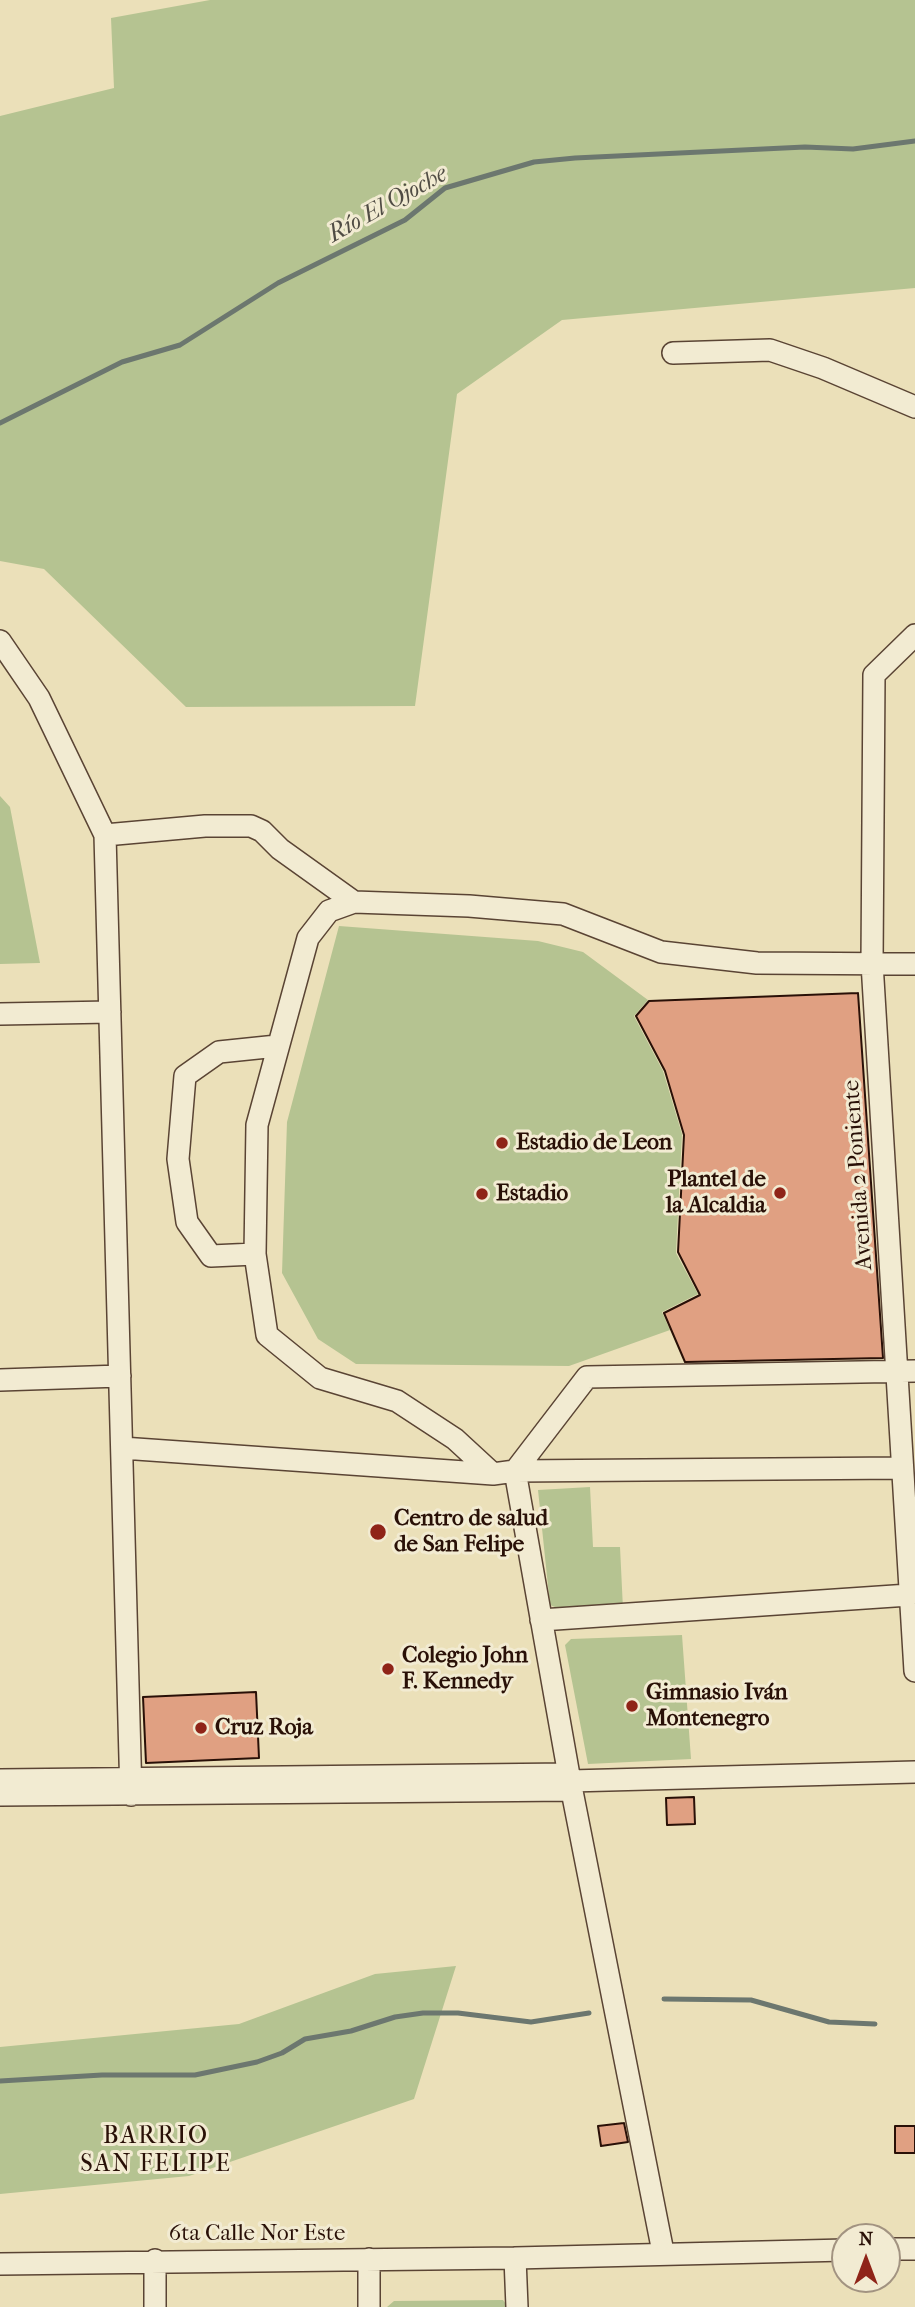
<!DOCTYPE html>
<html>
<head>
<meta charset="utf-8">
<style>
	body { margin:0 }
	#map { position:relative; width:915px; height:2307px; overflow:hidden; background:#ebe0b9; font-family:"IM FELL French Canon",serif }
	canvas { display:block }
	.north { position:absolute; left:831px; top:2223px; width:70px; height:70px; box-sizing:border-box; background:#f2ebd2; border:2px solid #a29381; border-radius:50%; rotate:0deg; font-size:19px; font-weight:700; line-height:28px; text-align:center; color:#291007 }
	.north::after { content:''; display:block; margin:auto; width:24px; height:32px; background:#8f2418; clip-path:polygon(50% 0,100% 100%,50% 72%,0 100%) }
</style>
</head>
<body>
<div id="map">
<canvas width="915" height="2307"></canvas>
<div class="north">N</div>
</div>
<script>
const g = document.querySelector('canvas').getContext('2d');
g.lineJoin = 'round';
function paint(path, color) { g.fillStyle = color; g.fill(path, 'evenodd'); }
const toPath = rows => new Path2D(rows.map(r => 'M' + r).join(''));
function strokePath(path, color, width, dash) { g.strokeStyle = color; g.lineWidth = width; g.lineCap = dash ? 'butt' : 'round'; g.setLineDash(dash || []); g.stroke(path); }
function label(font, color, halo, rows, align = 'center') {
  g.font = font + ' "IM FELL French Canon",serif'; g.lineWidth = 6; g.setLineDash([]); g.textBaseline = 'middle'; g.strokeStyle = halo; g.fillStyle = color; for (const [text, x, y, turn = 0] of rows) {
    g.save(); g.translate(x, y); g.rotate((+turn || 0) * Math.PI / 180); g.textAlign = isNaN(turn) ? turn : align; if (halo) g.strokeText(text, 0, 0); g.fillText(text, 0, 0); g.restore();
  }
}
const green = toPath([
	[210,0,915,0,915,288,562,320,457,394,415,706,186,707,44,569,0,561,0,116,114,88,111,18],
	[0,796,10,807,40,963,0,964],
	[339,926,538,941,583,952,648,1000,634,1016,663,1071,682,1134,676,1253,698,1294,662,1312,670,1330,569,1366,356,1364,318,1339,282,1273,287,1122],
	[590,1487,593,1547,620,1547,623,1609,570,1613,550,1605,538,1490],
	[682,1635,691,1759,588,1764,565,1645,571,1639],
	[456,1966,414,2099,189,2176,0,2194,0,2047,239,2024,375,1974],
	[503,2300,508,2307,387,2307,394,2301]
]);
const stream = toPath([
	[0,423,122,362,180,345,278,283,405,220,445,188,534,162,575,158,805,147,853,149,915,141],
	[664,1999,751,2000,829,2022,875,2024],
	[0,2081,102,2075,195,2075,257,2062,282,2053,305,2039,351,2031,395,2017,423,2013,458,2013,531,2022,589,2013]
]);
const building = toPath([
	[858,993,883,1358,685,1362,664,1313,700,1295,678,1252,684,1135,665,1071,636,1016,649,1001,858,993],
	[256,1692,259,1758,146,1763,143,1697,256,1692],
	[694,1797,695,1824,667,1825,666,1798,694,1797],
	[624,2123,628,2142,601,2146,598,2126,624,2123],
	[895,2126,915,2126,915,2153,895,2153,895,2126]
]);
const minor = toPath([
	[673,353,770,350,823,368,915,407],
	[915,635,874,675,872,963,915,1671],
	[0,641,39,698,105,835,131,1795],
	[105,835,205,826,251,826,262,831,280,849,354,902],
	[0,1014,110,1012],
	[255,1254,211,1256,187,1222,178,1159,185,1076,219,1052,277,1046],
	[0,1380,120,1376],
	[122,1448,493,1474,515,1471,902,1468],
	[493,1474,455,1439,397,1401,320,1378,267,1335,255,1254,257,1125,308,938,329,911,354,902,469,906,563,914,661,952,757,963,915,964],
	[541,1620,909,1595],
	[0,1780,569,1774],
	[570,1781,915,1772],
	[0,1795,572,1790],
	[887,2249,915,2249],
	[663,2252,570,1781,515,1471,587,1377,915,1371],
	[515,2258,517,2307],
	[155,2260,155,2307],
	[0,2264,515,2258,845,2250],
	[369,2307,369,2259]
]);
const markers = [
	[502,1143,7,"#8f2418"],
	[780,1193,7,"#8f2418"],
	[482,1194,7,"#8f2418"],
	[378,1532,9,"#8f2418"],
	[388,1669,7,"#8f2418"],
	[632,1706,7,"#8f2418"],
	[201,1728,7,"#8f2418"]
];
const poiNames = [
	["Estadio de Leon",516,1143],
	["Plantel de",766,1180,"right"],
	["la Alcaldia",766,1206,"right"],
	["Estadio",496,1194],
	["Centro de salud",394,1519],
	["de San Felipe",394,1545],
	["Colegio John",402,1656],
	["F. Kennedy",402,1682],
	["Gimnasio Iván",646,1693],
	["Montenegro",646,1719],
	["Cruz Roja",215,1728]
];
const streetNames = [
	["Avenida 2 Poniente",859,1175,-94],
	["6ta Calle Nor Este",257,2234]
];
const waterNames = [
	["Río El Ojoche",388,205,-29]
];
const neighbourhoodNames = [
	["BARRIO",156,2137],
	["SAN FELIPE",156,2165]
];
paint(green, '#b5c391');
strokePath(stream, '#6c776f', 5);
paint(building, '#e0a082');
strokePath(building, '#291007', 2);
strokePath(minor, '#5a4434', 24);
strokePath(minor, '#f2ebd2', 21);
for (const [x, y, r, color] of markers) { const dot = new Path2D(); dot.arc(x, y, r, 0, 2 * Math.PI); g.fillStyle = color; g.fill(dot); strokePath(dot, '#f2ebd2', 2.5); }
label('bold 23px', '#291007', '#f2ebd2', poiNames, 'left');
label('23px', '#291007', '#f2ebd2', streetNames);
label('italic 24px', '#504c44', '#f2ebd2', waterNames);
g.letterSpacing = '2px';
label('24px', '#291007', '#f2ebd2', neighbourhoodNames);
g.letterSpacing = '0px';
</script>
</body>
</html>
